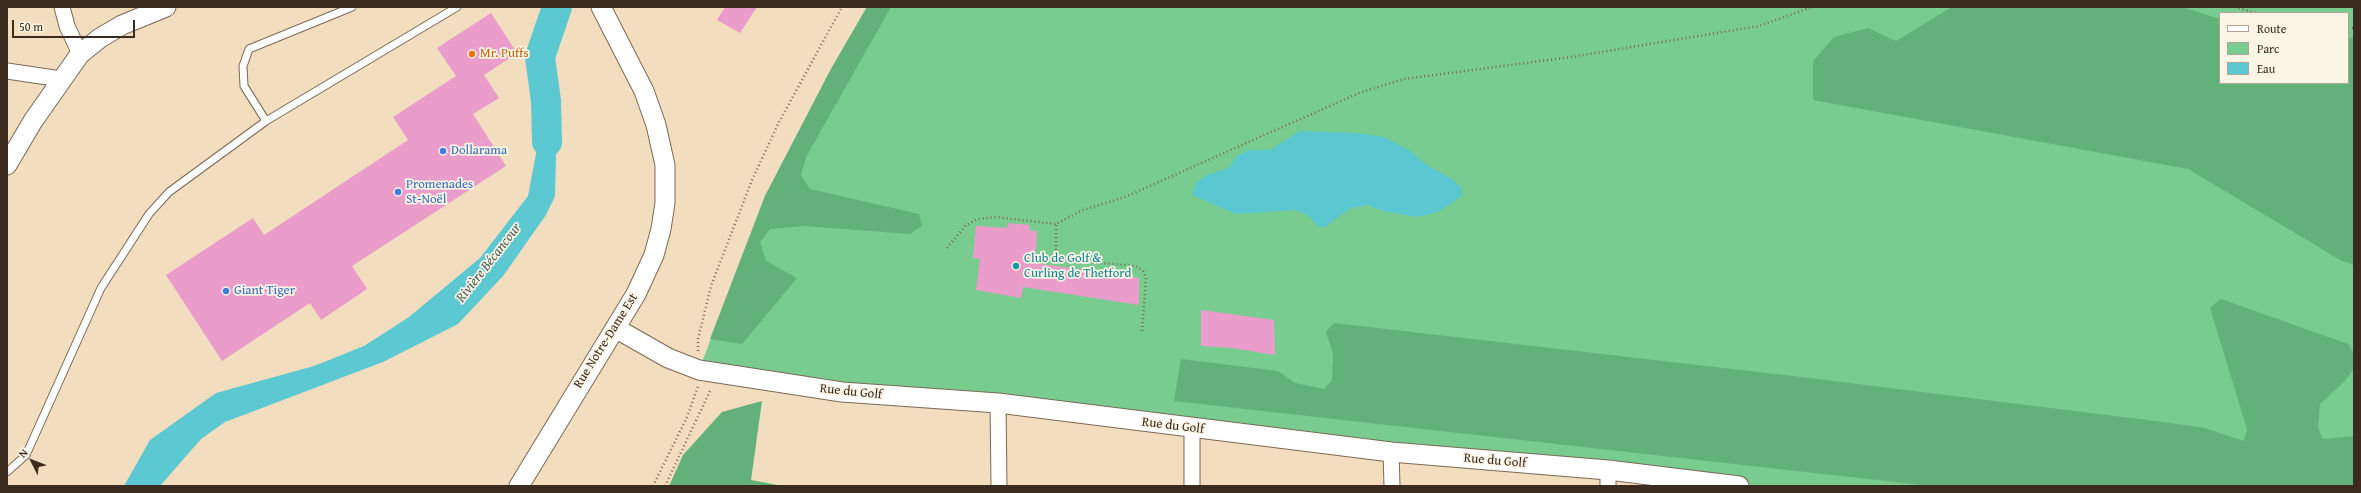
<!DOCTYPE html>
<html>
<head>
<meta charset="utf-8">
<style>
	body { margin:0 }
	#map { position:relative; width:2361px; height:493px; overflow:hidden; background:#f2ddbe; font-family:"Gentium Book Plus",serif }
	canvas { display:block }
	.frame { position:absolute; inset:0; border:8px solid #3b2a1e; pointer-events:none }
	.legend { position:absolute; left:2219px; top:12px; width:130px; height:72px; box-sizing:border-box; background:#fcf5e5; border:1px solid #afa495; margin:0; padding:5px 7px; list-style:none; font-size:12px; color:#3b2a1e }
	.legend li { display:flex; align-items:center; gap:8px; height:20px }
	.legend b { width:20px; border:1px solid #afa495 }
	.north { position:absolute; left:12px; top:441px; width:40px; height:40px; -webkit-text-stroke:3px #fcf5e5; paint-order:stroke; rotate:312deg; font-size:11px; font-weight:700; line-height:16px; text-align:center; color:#3b2a1e }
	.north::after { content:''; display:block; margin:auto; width:14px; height:18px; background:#3b2a1e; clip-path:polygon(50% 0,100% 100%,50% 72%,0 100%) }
	.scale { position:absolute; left:12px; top:20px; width:123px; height:18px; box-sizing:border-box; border:2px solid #3b2a1e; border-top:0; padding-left:5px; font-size:12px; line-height:14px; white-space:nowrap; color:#3b2a1e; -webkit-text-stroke:3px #fcf5e5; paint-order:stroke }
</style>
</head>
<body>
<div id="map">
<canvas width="2361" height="493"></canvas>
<div class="frame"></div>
<ul class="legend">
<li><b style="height:5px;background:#fff"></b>Route</li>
<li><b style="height:11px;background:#78cc90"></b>Parc</li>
<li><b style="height:11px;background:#5cc9d2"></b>Eau</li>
</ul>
<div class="north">N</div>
<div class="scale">50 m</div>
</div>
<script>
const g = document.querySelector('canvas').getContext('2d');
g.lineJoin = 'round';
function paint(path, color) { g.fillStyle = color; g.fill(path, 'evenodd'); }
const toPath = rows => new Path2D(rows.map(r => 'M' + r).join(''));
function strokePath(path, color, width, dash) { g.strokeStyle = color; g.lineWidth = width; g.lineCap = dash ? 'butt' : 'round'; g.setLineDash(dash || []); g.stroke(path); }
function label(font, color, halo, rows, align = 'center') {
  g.font = font + ' "Gentium Book Plus",serif'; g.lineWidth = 3.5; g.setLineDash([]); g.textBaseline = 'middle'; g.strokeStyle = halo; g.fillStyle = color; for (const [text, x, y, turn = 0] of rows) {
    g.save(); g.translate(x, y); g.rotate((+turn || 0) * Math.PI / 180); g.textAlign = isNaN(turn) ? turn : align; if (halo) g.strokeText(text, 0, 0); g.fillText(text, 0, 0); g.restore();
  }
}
const green = toPath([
	[867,7,2354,7,2354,486,1739,486,699,370,765,196,831,69],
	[2220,13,2348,13,2348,83,2220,83]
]);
const forest = toPath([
	[867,7,891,7,806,157,801,175,810,189,919,214,922,226,910,234,804,226,770,229,760,242,766,261,797,278,742,344,710,339,765,196,831,69],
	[1952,7,2182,7,2220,19,2220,83,2348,83,2348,38,2354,37,2354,265,2342,261,2188,169,1813,100,1813,61,1834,37,1868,28,1896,41],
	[2221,299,2348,344,2354,354,2354,368,2345,381,2320,404,2318,428,2323,439,2354,436,2354,486,1930,486,1174,401,1181,359,1278,371,1295,383,1324,389,1332,380,1333,353,1326,332,1334,323,1801,377,2163,422,2205,428,2244,441,2247,429,2210,308],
	[762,401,751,480,783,486,669,486,683,455,722,412]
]);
const water = toPath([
	[546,101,556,155,555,196,546,215,503,276,458,324,383,362,225,422,201,439,160,486,124,486,150,440,216,393,314,366,364,346,409,317,480,258,528,196],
	[1300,131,1357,133,1384,137,1409,150,1427,165,1452,179,1461,187,1462,196,1438,212,1417,217,1382,211,1368,205,1351,208,1325,227,1318,227,1309,216,1296,210,1236,214,1192,195,1196,183,1207,175,1229,168,1236,157,1249,150,1270,150]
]);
const river = toPath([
	[547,142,546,101,540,57,557,7]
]);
const building = toPath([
	[725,7,757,7,740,33,717,20],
	[491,13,517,53,484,75,499,98,473,114,506,166,352,266,367,289,321,320,310,303,222,361,166,275,253,218,264,235,408,140,393,117,456,76,437,48],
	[1008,223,1030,225,1030,231,1037,231,1035,263,1139,278,1139,305,1023,287,1021,298,976,290,980,259,973,258,976,226,1007,228],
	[1201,310,1274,320,1275,355,1232,348,1201,346]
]);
const path = toPath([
	[2235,7,2256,13],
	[2348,28,2354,28],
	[947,248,966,225,978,219,996,217,1056,224],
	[1142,331,1146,278,1143,271,1136,266,1062,260,1056,254,1056,224,1083,210,1125,197,1359,93,1404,79,1571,57,1759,26,1812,7],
	[698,351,698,339,711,286,752,180,779,122,842,7],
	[653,486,688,415,698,386],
	[665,486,711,389]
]);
const service = toPath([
	[266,121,244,86,243,66,249,49,352,7],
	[7,472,26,455,101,288,149,214,169,192,266,121,457,7]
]);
const minor = toPath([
	[62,7,67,26,80,54],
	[7,71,61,79],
	[998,403,999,486],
	[1391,452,1392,486],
	[1192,486,1192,429],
	[1608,486,1608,470]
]);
const tertiary = toPath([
	[7,165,33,121,80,54,100,38,122,25,166,7],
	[617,329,668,358,699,370,842,392,998,403,1391,452,1608,470,1739,486],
	[519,486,636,294,654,255,661,229,665,203,665,165,656,125,644,91,601,7]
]);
const markers = [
	[472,54,4,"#e8710a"],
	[443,151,4,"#3f7fe0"],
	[398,192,4,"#3f7fe0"],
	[1016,266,4,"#0f9aa8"],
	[226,291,4,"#3f7fe0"]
];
const foodNames = [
	["Mr. Puffs",480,54]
];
const shopNames = [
	["Dollarama",451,151],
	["Promenades",406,185],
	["St-Noël",406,200],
	["Giant Tiger",234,291]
];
const cultureNames = [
	["Club de Golf &",1024,259],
	["Curling de Thetford",1024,274]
];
const streetNames = [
	["Rue Notre-Dame Est",606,341,-58],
	["Rue du Golf",851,392,6],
	["Rue du Golf",1173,426,7],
	["Rue du Golf",1495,461,5]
];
const waterNames = [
	["Rivière Bécancour",489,263,-52]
];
paint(green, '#78cc90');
paint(forest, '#62b07a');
paint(water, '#5cc9d2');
strokePath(river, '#5cc9d2', 30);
paint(building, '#ea9ccb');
strokePath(service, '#7b6956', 9);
strokePath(minor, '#7b6956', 17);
strokePath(tertiary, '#7b6956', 21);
strokePath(path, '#7b6956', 2.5, [1, 3]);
strokePath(service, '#fff', 7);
strokePath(minor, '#fff', 15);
strokePath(tertiary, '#fff', 19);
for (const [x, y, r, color] of markers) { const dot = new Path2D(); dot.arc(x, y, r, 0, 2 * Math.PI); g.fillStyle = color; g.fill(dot); strokePath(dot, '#fcf5e5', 1.5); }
label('13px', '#c56008', '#fcf5e5', foodNames, 'left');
label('13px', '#366cbe', '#fcf5e5', shopNames, 'left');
label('13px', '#0d838f', '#fcf5e5', cultureNames, 'left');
label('13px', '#3b2a1e', '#fcf5e5', streetNames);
label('italic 14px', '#455a54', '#fcf5e5', waterNames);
</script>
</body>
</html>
